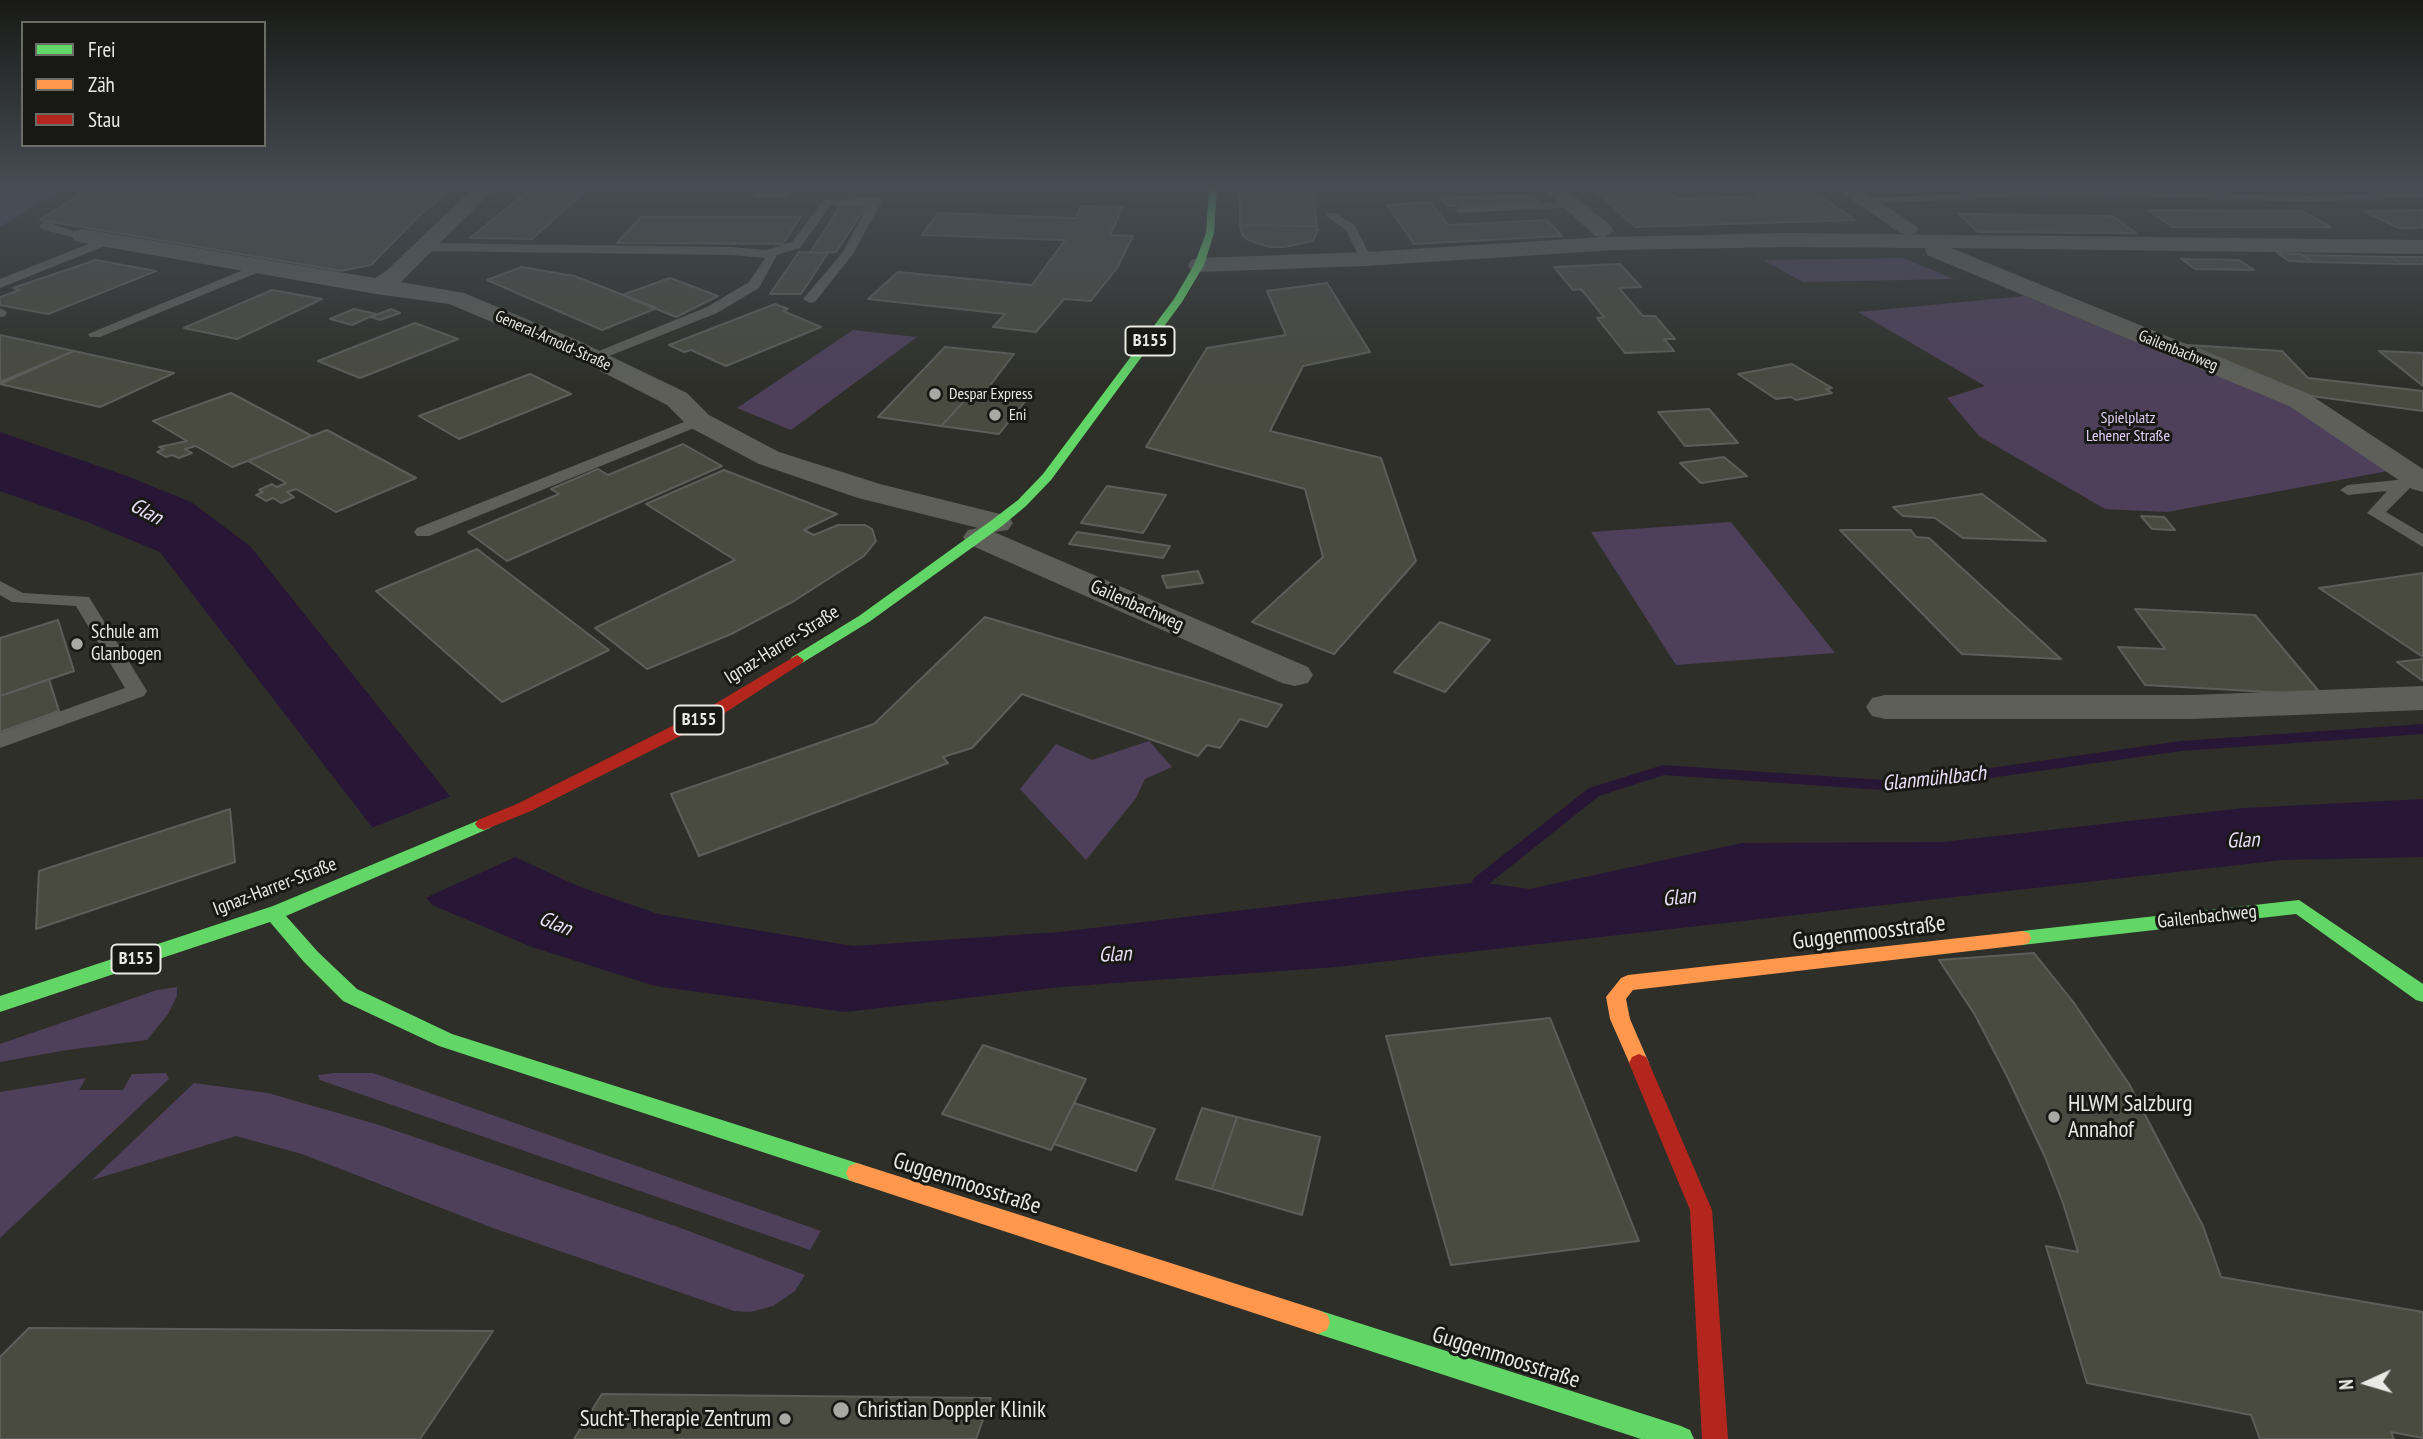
<!DOCTYPE html>
<html>
<head>
<meta charset="utf-8">
<style>
	body { margin:0 }
	#map { position:relative; width:2423px; height:1439px; overflow:hidden; background:#2e2f29; font-family:"PT Sans Narrow",sans-serif }
	canvas { display:block }
	.legend { position:absolute; left:21px; top:21px; width:245px; height:126px; box-sizing:border-box; background:#181814; border:2px solid #6c6c67; margin:0; padding:9px 12px; list-style:none; font-size:21px; color:#e9eae4 }
	.legend li { display:flex; align-items:center; gap:14px; height:35px }
	.legend b { width:35px; border:2px solid #6c6c67 }
	.north { position:absolute; left:2332px; top:1348px; width:70px; height:70px; -webkit-text-stroke:5px #181814; paint-order:stroke; rotate:266deg; font-size:19px; font-weight:700; line-height:28px; text-align:center; color:#e9eae4 }
	.north::after { content:''; display:block; margin:auto; width:24px; height:32px; background:#e9eae4; clip-path:polygon(50% 0,100% 100%,50% 72%,0 100%) }
</style>
</head>
<body>
<div id="map">
<canvas width="2423" height="1439"></canvas>
<ul class="legend">
<li><b style="height:9px;background:#63d668"></b>Frei</li>
<li><b style="height:9px;background:#ff974d"></b>Zäh</li>
<li><b style="height:9px;background:#b3261e"></b>Stau</li>
</ul>
<div class="north">N</div>
</div>
<script>
const g = document.querySelector('canvas').getContext('2d');
g.lineJoin = 'round';
function paint(path, color) { g.fillStyle = color; g.fill(path, 'evenodd'); }
const toPath = rows => new Path2D(rows.map(r => 'M' + r).join(''));
function strokePath(path, color, width, dash) { g.strokeStyle = color; g.lineWidth = width; g.lineCap = dash ? 'butt' : 'round'; g.setLineDash(dash || []); g.stroke(path); }
function label(font, color, halo, rows, align = 'center') {
  g.font = font + ' "PT Sans Narrow",sans-serif'; g.lineWidth = 6; g.setLineDash([]); g.textBaseline = 'middle'; g.strokeStyle = halo; g.fillStyle = color; for (const [text, x, y, turn = 0] of rows) {
    g.save(); g.translate(x, y); g.rotate((+turn || 0) * Math.PI / 180); g.textAlign = isNaN(turn) ? turn : align; if (halo) g.strokeText(text, 0, 0); g.fillText(text, 0, 0); g.restore();
  }
}
const green = toPath([
	[0,187,65,187,0,227],
	[1903,258,1954,279,1803,282,1763,260],
	[2025,296,2286,404,2388,471,2167,512,2105,509,1979,436,1947,398,1985,386,1858,312],
	[853,330,917,337,791,430,737,408],
	[1731,522,1835,653,1676,665,1591,532],
	[1149,741,1172,767,1145,779,1136,798,1086,860,1020,789,1056,744,1092,760],
	[177,987,177,996,168,1014,147,1040,67,1050,0,1062,0,1044,157,990],
	[166,1073,169,1079,0,1238,0,1092,86,1078,79,1090,123,1090,132,1074],
	[335,1073,373,1073,821,1231,810,1250,320,1080,318,1075],
	[194,1083,268,1093,376,1124,678,1227,805,1275,795,1291,773,1306,750,1312,734,1311,493,1228,302,1154,236,1136,92,1180]
]);
const water = toPath([
	[0,432,127,476,191,502,250,546,489,845,578,886,658,914,853,946,1059,932,1479,882,1530,889,1742,843,1943,842,2244,808,2423,799,2423,857,2282,860,1336,967,1061,987,845,1012,655,986,532,947,432,905,160,552,85,521,0,491]
]);
const pier = toPath([
	[454,795,491,842,520,855,423,899,369,829]
]);
const stream = toPath([
	[2423,724,2423,734,2181,751,1898,791,1664,775,1599,796,1490,883,1499,895,1497,899,1491,901,1485,899,1472,882,1474,878,1589,788,1663,765,1898,781,2181,741,2423,724]
]);
const building = toPath([
	[90,187,454,187,421,214,371,265,341,271,40,220,90,187],
	[533,187,590,187,532,239,470,238,533,187],
	[761,187,791,187,785,196,754,196,761,187],
	[1240,187,1313,187,1317,226,1240,225,1240,187],
	[1592,187,1662,187,1676,199,1762,196,1749,187,1807,187,1855,220,1635,227,1592,187],
	[1883,187,1925,187,1932,191,1893,193,1883,187],
	[1532,195,1539,203,1447,206,1441,198,1532,195],
	[1430,202,1448,225,1547,220,1562,236,1414,244,1387,205,1430,202],
	[841,205,867,205,836,252,810,253,841,205],
	[1081,206,1123,207,1110,235,1133,236,1117,268,1091,301,1064,299,1036,332,993,327,1005,314,868,299,898,272,1032,285,1065,240,922,235,938,213,1076,218,1081,206],
	[2148,210,2302,211,2331,227,2172,227,2148,210],
	[2423,210,2423,228,2399,228,2363,211,2423,210],
	[1959,214,2113,216,2136,233,1978,232,1959,214],
	[641,217,801,217,783,244,617,243,641,217],
	[1240,225,1317,226,1318,230,1313,241,1284,247,1269,247,1248,240,1242,235,1240,225],
	[799,252,828,253,801,294,770,294,799,252],
	[2277,253,2301,254,2313,262,2289,261,2277,253],
	[2302,255,2391,257,2402,264,2313,262,2302,255],
	[2391,257,2423,257,2423,264,2402,264,2391,257],
	[2181,259,2239,260,2254,270,2195,269,2181,259],
	[96,260,156,271,48,314,0,305,0,297,20,290,13,288,96,260],
	[1620,264,1641,287,1619,288,1643,316,1655,316,1675,339,1664,339,1674,351,1625,353,1597,318,1604,317,1581,289,1573,290,1554,267,1620,264],
	[522,267,574,276,657,308,602,330,487,280,522,267],
	[670,278,718,296,676,317,622,295,670,278],
	[1327,283,1370,352,1303,366,1270,431,1381,458,1416,561,1334,654,1252,622,1323,557,1305,489,1146,447,1207,348,1286,335,1267,291,1327,283],
	[272,290,322,299,237,339,184,328,272,290],
	[775,304,788,309,783,311,821,327,726,366,691,350,684,352,669,345,775,304],
	[354,309,376,314,352,325,330,319,354,309],
	[391,309,400,313,380,320,371,317,391,309],
	[415,323,458,339,360,378,318,361,415,323],
	[0,335,74,351,0,382,0,335],
	[2188,345,2282,351,2308,378,2423,391,2423,411,2311,396,2188,345],
	[945,347,1014,354,985,392,974,391,941,426,878,417,945,347],
	[74,351,174,373,100,407,0,384,74,351],
	[2379,351,2423,353,2423,386,2379,351],
	[1792,364,1832,388,1826,389,1832,393,1796,400,1791,397,1776,399,1738,374,1792,364],
	[530,374,571,394,459,439,419,416,530,374],
	[974,391,985,392,1027,399,999,434,941,426,974,391],
	[231,393,312,436,232,467,196,446,185,449,192,453,179,458,172,455,166,457,157,452,164,449,159,447,187,441,153,421,231,393],
	[1709,409,1738,443,1685,446,1658,412,1709,409],
	[327,430,416,478,336,512,296,489,287,492,294,497,281,503,273,498,266,501,256,495,263,492,259,490,272,484,277,487,286,483,248,461,327,430],
	[683,444,722,466,507,561,468,532,559,494,551,489,598,469,608,475,683,444],
	[1724,457,1747,476,1701,483,1680,463,1724,457],
	[724,470,837,514,804,530,814,535,838,525,865,525,872,529,876,541,864,556,794,601,731,634,647,669,595,628,735,560,646,504,724,470],
	[1107,486,1166,495,1143,533,1081,523,1107,486],
	[1982,494,2046,541,1963,538,1935,518,1903,516,1893,507,1982,494],
	[2141,516,2164,517,2175,530,2152,529,2141,516],
	[1840,530,1911,530,1916,537,1929,538,2061,659,1962,654,1840,530],
	[1077,532,1170,546,1163,558,1069,544,1077,532],
	[477,549,609,650,502,702,376,591,477,549],
	[1198,571,1203,583,1167,588,1162,576,1198,571],
	[2423,573,2423,657,2319,588,2423,573],
	[2135,609,2255,615,2322,695,2145,685,2118,647,2165,649,2135,609],
	[985,617,1282,705,1267,727,1240,719,1220,748,1207,745,1198,756,1022,694,972,748,943,757,948,763,699,856,671,794,874,724,985,617],
	[58,620,74,671,0,696,0,638,58,620],
	[1440,622,1490,640,1445,692,1394,672,1440,622],
	[2423,659,2423,681,2397,662,2423,659],
	[49,679,59,711,0,732,0,696,49,679],
	[230,809,235,862,36,929,39,871,230,809],
	[2034,953,2074,1003,2129,1084,2203,1226,2221,1277,2423,1312,2423,1438,2391,1432,2394,1439,2260,1439,2251,1415,2087,1383,2046,1246,2078,1252,2063,1203,2045,1157,2007,1076,1975,1015,1939,960,2034,953],
	[1550,1018,1639,1241,1451,1265,1386,1036,1550,1018],
	[983,1045,1086,1079,1051,1150,942,1114,983,1045],
	[1074,1103,1155,1129,1136,1171,1054,1144,1074,1103],
	[1202,1108,1237,1117,1212,1189,1176,1179,1202,1108],
	[1237,1117,1320,1137,1302,1215,1212,1189,1237,1117],
	[29,1328,493,1331,420,1439,0,1439,0,1357,29,1328],
	[602,1394,991,1398,976,1439,574,1439,602,1394]
]);
const lane = toPath([
	[2070,188,2307,196,2423,191,2423,197,2307,202,2070,194,1865,204,1859,201,1865,198,2070,188],
	[876,198,882,201,853,254,815,302,810,303,803,299,842,253,868,205,831,205,800,248,777,255,759,288,717,313,594,362,587,358,589,355,707,307,749,282,765,258,731,255,423,251,417,247,423,243,731,247,766,250,792,242,824,200,876,198],
	[1574,202,1580,205,1578,207,1460,213,1454,210,1460,207,1574,202],
	[1327,213,1335,213,1354,224,1372,259,1370,262,1362,262,1345,229,1327,217,1327,213],
	[47,220,55,220,55,225,89,236,83,240,41,229,39,226,47,220],
	[106,237,110,238,110,244,0,288,0,279,106,237],
	[260,263,266,267,264,270,100,337,90,337,88,334,260,263],
	[0,308,7,312,5,316,0,317,0,308],
	[699,416,704,418,707,421,704,424,429,536,417,536,414,532,417,528,699,416],
	[2406,479,2414,484,2386,512,2423,534,2423,547,2367,513,2387,491,2348,495,2340,490,2348,485,2406,479],
	[0,581,23,593,89,597,147,691,144,696,0,748,0,733,125,688,76,606,12,602,0,595,0,581]
]);
const street = toPath([
	[474,187,496,187,401,282,464,293,577,340,687,393,709,415,779,452,880,484,1008,516,1013,523,1008,530,994,532,1308,667,1313,675,1308,683,1295,686,1282,683,968,544,963,537,968,530,978,528,858,498,759,464,689,427,667,405,559,350,449,304,376,294,83,243,75,241,72,236,75,231,83,229,375,278,386,271,474,187],
	[1542,187,1564,187,1611,226,1614,231,1605,237,1787,233,2423,240,2423,254,1951,248,2309,394,2423,469,2423,492,2412,489,2289,406,1927,255,1925,248,1787,247,1615,250,1366,266,1199,272,1191,270,1188,265,1191,260,1199,258,1366,252,1602,237,1595,236,1542,187],
	[1834,187,1858,187,1919,228,1916,233,1908,235,1900,233,1834,187],
	[2423,686,2423,710,2192,719,1885,719,1872,716,1866,707,1872,698,1885,695,2192,695,2423,686]
]);
const fast = toPath([
	[1209,187,1217,187,1214,233,1204,265,1182,302,1051,480,1026,506,1002,526,869,622,802,663,792,663,790,660,792,657,859,616,992,520,1018,500,1043,474,1174,299,1194,265,1206,233,1209,187],
	[484,818,490,820,493,824,490,828,286,916,318,952,357,989,452,1034,857,1163,865,1166,868,1173,865,1180,857,1183,439,1046,343,1001,304,962,270,922,0,1012,0,996,273,906,484,818],
	[2299,900,2423,984,2423,1002,2416,1000,2296,914,2022,945,2015,943,2013,938,2015,933,2022,931,2299,900],
	[1318,1310,1681,1426,1690,1430,1694,1439,1641,1439,1318,1334,1309,1330,1306,1322,1309,1314,1318,1310]
]);
const slow = toPath([
	[2022,931,2029,933,2031,938,2029,943,2022,945,1633,990,1626,999,1630,1019,1649,1063,1646,1069,1639,1072,1632,1069,1610,1019,1606,997,1621,978,1628,975,2022,931],
	[857,1163,1318,1310,1327,1314,1330,1322,1327,1330,1318,1334,857,1183,849,1180,846,1173,849,1166,857,1163]
]);
const jam = toPath([
	[797,655,804,660,802,663,720,716,531,811,484,830,478,828,475,824,478,820,519,803,708,708,797,655],
	[1639,1054,1646,1057,1649,1063,1712,1210,1728,1439,1702,1439,1690,1210,1629,1063,1632,1057,1639,1054]
]);
const markers = [
	[935,394,7,"#a8a9a3"],
	[995,415,7,"#a8a9a3"],
	[77,644,7,"#a8a9a3"],
	[2054,1117,7,"#a8a9a3"],
	[841,1410,9,"#a8a9a3"],
	[785,1419,7,"#a8a9a3"]
];
const farStreetnames = [
	["General-Arnold-Straße",553,341,24],
	["Gailenbachweg",2178,351,22]
];
const farPoinames = [
	["Despar Express",949,394],
	["Eni",1009,415]
];
const farParknames = [
	["Spielplatz",2128,418],
	["Lehener Straße",2128,436]
];
const shields = [
	[1150,341,49],
	[699,720,49],
	[136,959,49]
];
const shieldNames = [
	["B155",1150,341],
	["B155",699,720],
	["B155",136,959]
];
const streetNames = [
	["Gailenbachweg",1137,606,24],
	["Ignaz-Harrer-Straße",782,645,-32],
	["Ignaz-Harrer-Straße",275,887,-21],
	["Gailenbachweg",2207,917,-6]
];
const poiNames = [
	["Schule am",91,633],
	["Glanbogen",91,655]
];
const waterNames = [
	["Glan",146,512,28],
	["Glanmühlbach",1934,779,-6],
	["Glan",2243,841,-3],
	["Glan",1679,898,-6],
	["Glan",555,924,22],
	["Glan",1115,955,-3]
];
const nearStreetnames = [
	["Guggenmoosstraße",1869,933,-7],
	["Guggenmoosstraße",967,1184,18],
	["Guggenmoosstraße",1506,1358,18]
];
const nearPoinames = [
	["HLWM Salzburg",2068,1104],
	["Annahof",2068,1130],
	["Christian Doppler Klinik",857,1410],
	["Sucht-Therapie Zentrum",771,1419,"right"]
];
paint(green, '#4e405a');
paint(water, '#281636');
paint(pier, '#2e2f29');
paint(stream, '#281636');
paint(building, '#494a40');
strokePath(building, '#5d5e59', 2);
paint(lane, '#5e5f59');
paint(street, '#5e5f59');
paint(fast, '#63d668');
paint(slow, '#ff974d');
paint(jam, '#b3261e');
const sky = g.createLinearGradient(0, 0, 0, 389);
sky.addColorStop(0, '#191a17');
sky.addColorStop(0.48, '#464d54');
sky.addColorStop(1, '#464d5400');
g.fillStyle = sky;
g.fillRect(0, 0, 2423, 389);
for (const [x, y, r, color] of markers) { const dot = new Path2D(); dot.arc(x, y, r, 0, 2 * Math.PI); g.fillStyle = color; g.fill(dot); strokePath(dot, '#181814', 2.5); }
label('16px', '#e9eae4', '#181814', farStreetnames);
label('16px', '#e9eae4', '#181814', farPoinames, 'left');
label('16px', '#e4d0f8', '#181814', farParknames);
for (const [x, y, w] of shields) { const box = new Path2D(); box.roundRect(x - w / 2, y - 14.5, w, 29, 5); g.fillStyle = '#181814'; g.fill(box); strokePath(box, '#e9eae4', 2); }
label('bold 18px', '#e9eae4', null, shieldNames);
label('19px', '#e9eae4', '#181814', streetNames);
label('19px', '#e9eae4', '#181814', poiNames, 'left');
label('italic 21px', '#ebdef9', '#181814', waterNames);
label('23px', '#e9eae4', '#181814', nearStreetnames);
label('23px', '#e9eae4', '#181814', nearPoinames, 'left');
</script>
</body>
</html>
